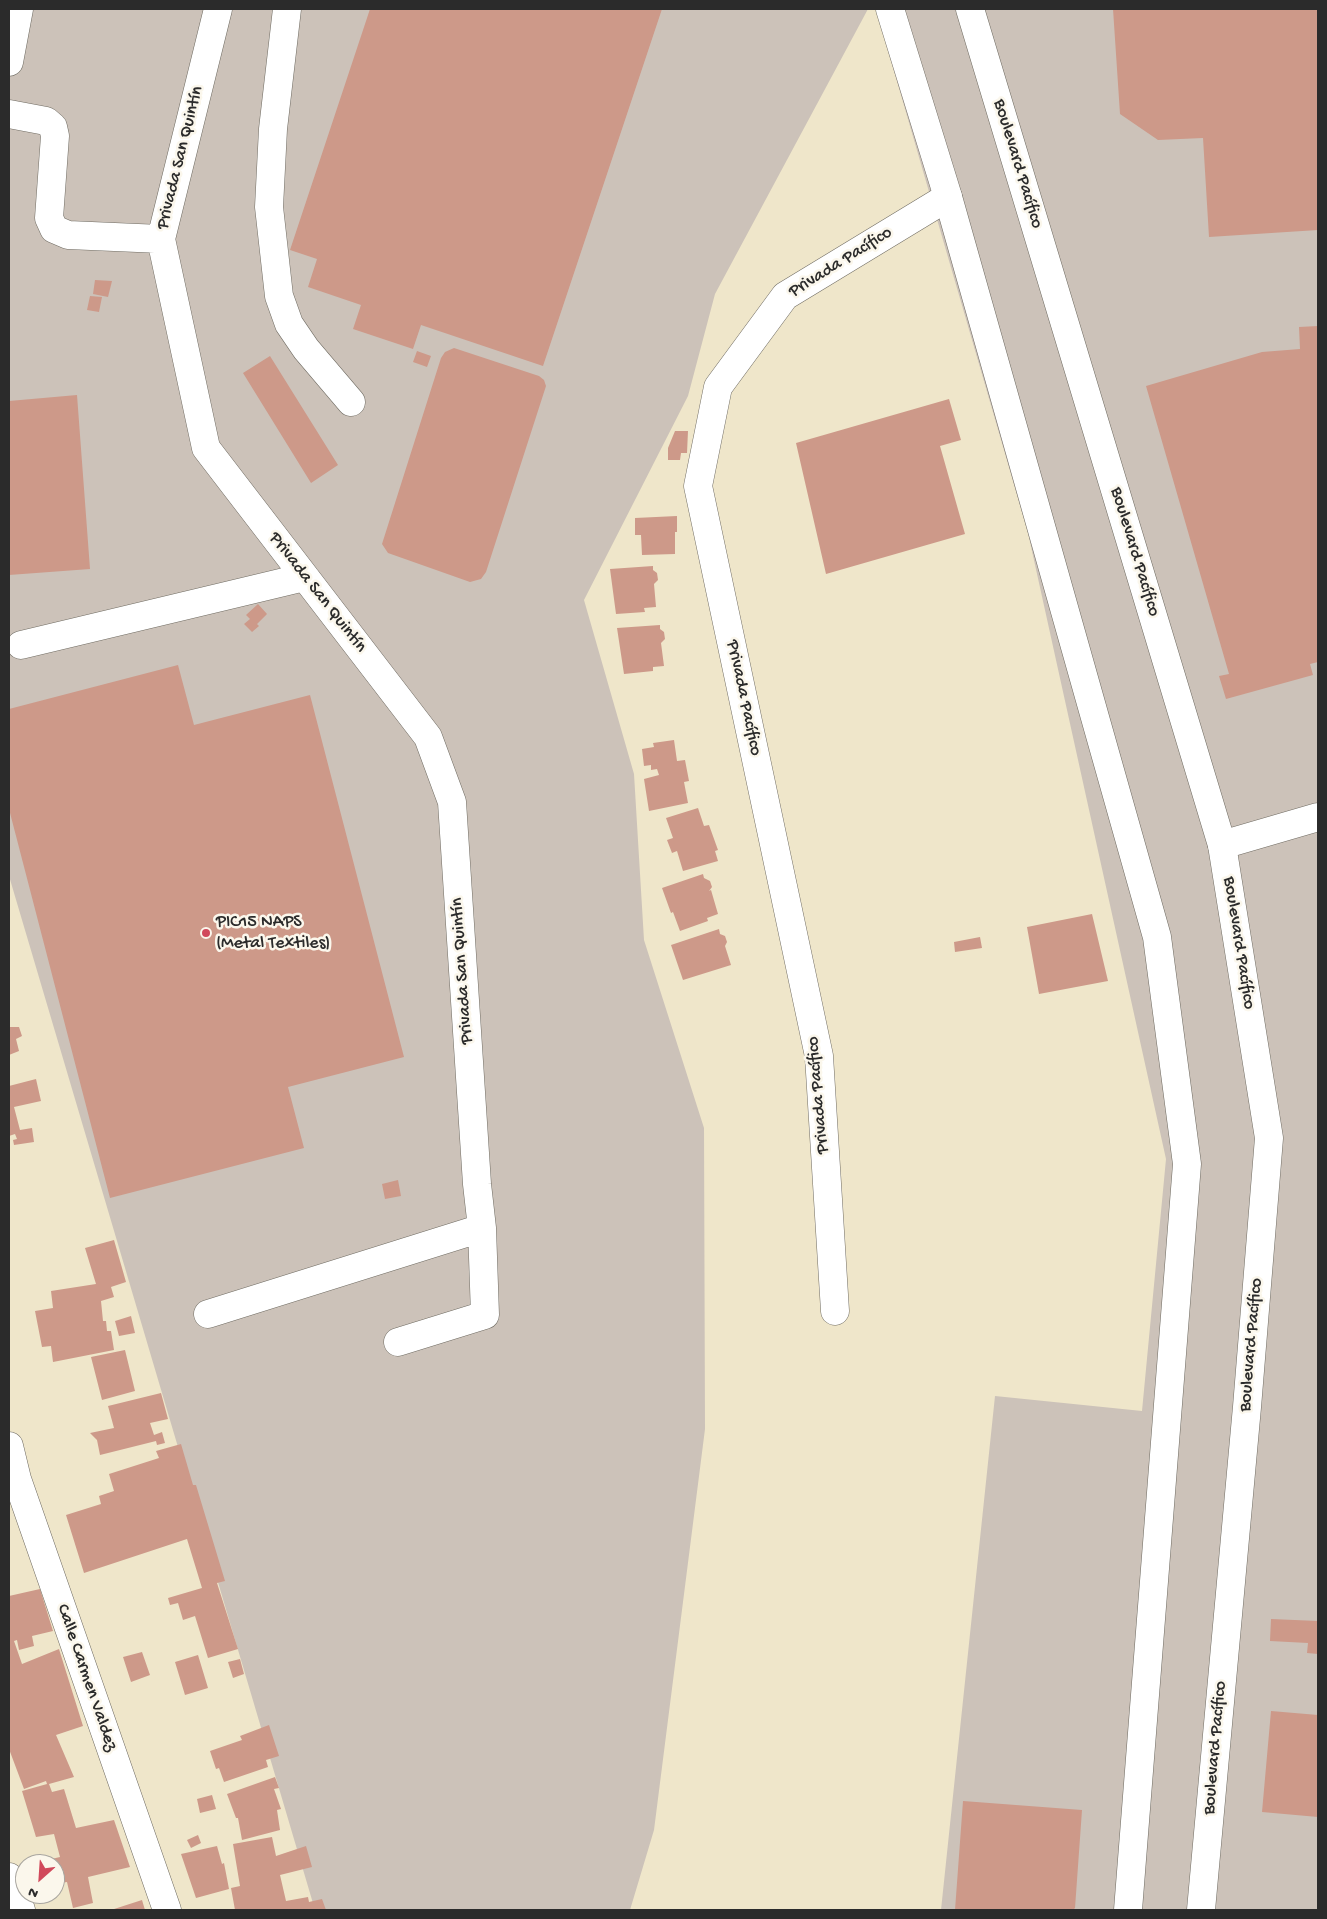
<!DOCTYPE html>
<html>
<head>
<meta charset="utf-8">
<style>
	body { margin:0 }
	#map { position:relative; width:1327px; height:1919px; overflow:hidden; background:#efe6ca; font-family:"Gochi Hand",sans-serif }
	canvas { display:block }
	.frame { position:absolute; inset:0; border:10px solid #2b2b2b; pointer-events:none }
	.north { position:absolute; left:15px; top:1854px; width:50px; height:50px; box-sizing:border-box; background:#fbf7ec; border:1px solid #a8a59f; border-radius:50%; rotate:206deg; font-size:14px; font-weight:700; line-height:20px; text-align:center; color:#2b2b2b }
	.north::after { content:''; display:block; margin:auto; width:18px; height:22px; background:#d1495b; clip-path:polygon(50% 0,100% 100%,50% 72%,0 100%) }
</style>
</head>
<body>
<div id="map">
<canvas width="1327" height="1919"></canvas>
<div class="frame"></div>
<div class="north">N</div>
</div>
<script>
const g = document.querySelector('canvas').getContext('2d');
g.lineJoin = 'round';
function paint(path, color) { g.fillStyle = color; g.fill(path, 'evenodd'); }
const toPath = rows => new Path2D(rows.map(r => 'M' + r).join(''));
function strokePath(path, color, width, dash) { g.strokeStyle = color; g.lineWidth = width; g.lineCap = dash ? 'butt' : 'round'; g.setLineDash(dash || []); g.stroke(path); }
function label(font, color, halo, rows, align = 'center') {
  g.font = font + ' "Gochi Hand",sans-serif'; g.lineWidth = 5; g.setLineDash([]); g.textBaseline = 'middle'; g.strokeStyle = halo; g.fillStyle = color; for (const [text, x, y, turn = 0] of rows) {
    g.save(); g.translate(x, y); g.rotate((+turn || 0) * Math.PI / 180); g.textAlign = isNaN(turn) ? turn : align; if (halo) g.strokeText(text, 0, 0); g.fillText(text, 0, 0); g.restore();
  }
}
const industrial = toPath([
	[9,9,868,9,715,294,688,396,584,600,634,774,644,940,704,1128,705,1429,654,1830,630,1910,315,1910,9,876],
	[876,9,1318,9,1318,1910,941,1910,995,1396,1142,1411,1166,1159,1028,533]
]);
const building = toPath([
	[370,9,662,9,543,366,421,325,413,349,353,329,361,305,308,287,317,259,290,250],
	[1113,9,1318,9,1318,230,1209,237,1203,138,1158,140,1120,114],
	[95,280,112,281,108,297,93,294],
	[90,296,102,297,99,312,87,310],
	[1318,326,1318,662,1310,664,1313,675,1226,699,1219,676,1229,674,1146,386,1262,352,1300,349,1299,327],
	[454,348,539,376,544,380,546,386,486,572,481,579,470,582,388,553,382,544,441,358,445,352],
	[417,351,431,356,427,367,413,362],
	[270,356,338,465,311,483,243,373],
	[77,395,90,569,9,575,9,401],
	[949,399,961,440,940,446,965,534,826,574,796,443],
	[675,431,688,431,687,453,681,453,680,460,668,460,668,448],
	[677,516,677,532,675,532,675,554,642,555,641,535,635,535,635,518],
	[653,566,653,570,657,573,658,580,654,584,656,607,644,608,645,612,616,614,610,569],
	[258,604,267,614,257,624,259,626,252,632,244,624,250,619,246,615],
	[660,625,660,629,664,632,665,639,661,643,664,666,653,667,653,671,624,674,617,628],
	[178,665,194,725,310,695,404,1057,288,1087,304,1148,110,1198,9,809,9,709],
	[674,740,677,761,685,760,689,781,684,782,688,803,649,811,644,779,659,775,657,769,651,770,651,765,644,766,642,749,654,747,653,743],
	[698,808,704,826,709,825,718,850,715,851,718,861,683,871,677,851,672,853,667,840,673,838,666,818],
	[703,874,704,878,710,881,712,887,709,891,711,890,718,914,707,918,708,921,680,931,673,912,671,913,662,888],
	[1092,914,1108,981,1039,994,1027,927],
	[719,929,720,934,725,936,727,942,725,946,731,965,683,980,671,945],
	[980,937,982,948,955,952,954,942],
	[9,1027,19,1027,22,1036,16,1039,19,1051,9,1055],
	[36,1079,41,1101,14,1107,20,1130,32,1128,34,1142,14,1145,13,1140,17,1139,15,1134,9,1136,9,1086],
	[398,1180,401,1196,385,1199,382,1184],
	[114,1240,126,1282,111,1287,114,1297,101,1301,103,1321,106,1321,107,1331,111,1331,114,1350,53,1362,51,1346,42,1347,35,1311,53,1308,51,1291,96,1284,85,1248],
	[131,1316,135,1333,119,1336,115,1321],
	[125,1350,135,1391,102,1400,91,1357],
	[161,1393,168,1419,150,1423,154,1435,162,1432,165,1443,157,1445,156,1441,100,1455,97,1440,90,1433,114,1428,108,1406],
	[181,1444,193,1485,196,1485,225,1581,217,1583,238,1649,208,1658,195,1616,183,1620,178,1603,170,1605,168,1598,202,1588,187,1539,84,1573,66,1515,101,1504,99,1496,114,1491,109,1474,159,1458,156,1451],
	[40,1589,53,1631,32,1636,34,1646,19,1650,17,1640,14,1641,22,1664,59,1649,83,1726,56,1735,74,1777,49,1784,52,1792,64,1789,76,1828,114,1820,130,1867,88,1877,93,1903,73,1908,67,1882,55,1884,55,1864,44,1864,43,1861,60,1857,54,1834,36,1837,22,1791,47,1784,46,1781,24,1789,9,1749,9,1596],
	[1271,1619,1318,1621,1318,1654,1307,1653,1308,1643,1270,1641],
	[142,1652,150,1675,131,1682,123,1657],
	[198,1655,208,1688,185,1695,175,1662],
	[240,1659,244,1674,233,1678,228,1662],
	[1271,1711,1318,1715,1318,1817,1262,1812],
	[269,1725,279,1756,266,1760,268,1767,224,1782,219,1768,216,1769,210,1751,242,1740,240,1736],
	[275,1777,279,1788,274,1789,281,1809,277,1810,280,1830,242,1840,238,1818,236,1818,227,1794],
	[212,1795,216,1809,200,1813,197,1799],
	[963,1801,1082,1810,1075,1908,1073,1910,955,1910],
	[198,1835,201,1843,191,1848,187,1840],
	[272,1837,276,1856,306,1846,312,1867,280,1875,286,1901,308,1897,309,1902,322,1899,326,1910,235,1910,231,1888,240,1886,233,1844],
	[217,1846,222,1864,224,1863,229,1889,196,1898,181,1854],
	[142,1900,145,1910,111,1910]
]);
const minor = toPath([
	[218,9,161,239,206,448,428,737,452,802,477,1184,482,1228,485,1315,398,1342],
	[287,9,273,129,269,207,279,296,289,324,306,349,351,402],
	[9,62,19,9],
	[9,114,46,121,53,127,55,136,49,218,54,229,68,235,161,239],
	[21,645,305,577],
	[1222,845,1318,817],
	[835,1311,819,1056,698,486,718,387,785,296,948,197],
	[208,1314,482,1228],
	[9,1446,17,1479,167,1910],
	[9,1877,21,1910]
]);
const major = toPath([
	[890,9,948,197,1157,937,1187,1164,1128,1910],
	[970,9,1222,845,1269,1138,1247,1407,1201,1910]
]);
const markers = [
	[206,933,5,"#d1495b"]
];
const streetNames = [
	["Privada San Quintín",181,158,-76],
	["Boulevard Pacífico",1017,164,73],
	["Privada Pacífico",841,263,-32],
	["Boulevard Pacífico",1134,552,73],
	["Privada San Quintín",317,593,52],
	["Privada Pacífico",743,698,78],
	["Boulevard Pacífico",1238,943,81],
	["Privada San Quintín",463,971,-94],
	["Privada Pacífico",819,1095,-95],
	["Boulevard Pacífico",1252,1345,-85],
	["Calle Carmen Valdez",86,1678,71],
	["Boulevard Pacífico",1216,1748,-85]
];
const poiNames = [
	["PIC15 NAPS",216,923],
	["(Metal Textiles)",216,944]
];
paint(industrial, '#ccc2b9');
paint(building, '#cd9989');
strokePath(minor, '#706c63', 29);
strokePath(major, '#706c63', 29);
strokePath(minor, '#fff', 28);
strokePath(major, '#fff', 28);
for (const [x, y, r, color] of markers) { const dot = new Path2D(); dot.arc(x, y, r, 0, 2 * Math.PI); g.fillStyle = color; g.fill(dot); strokePath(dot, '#fbf7ec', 2); }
label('18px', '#2b2b2b', '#fbf7ec', streetNames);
label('18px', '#2b2b2b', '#fbf7ec', poiNames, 'left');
</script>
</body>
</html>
